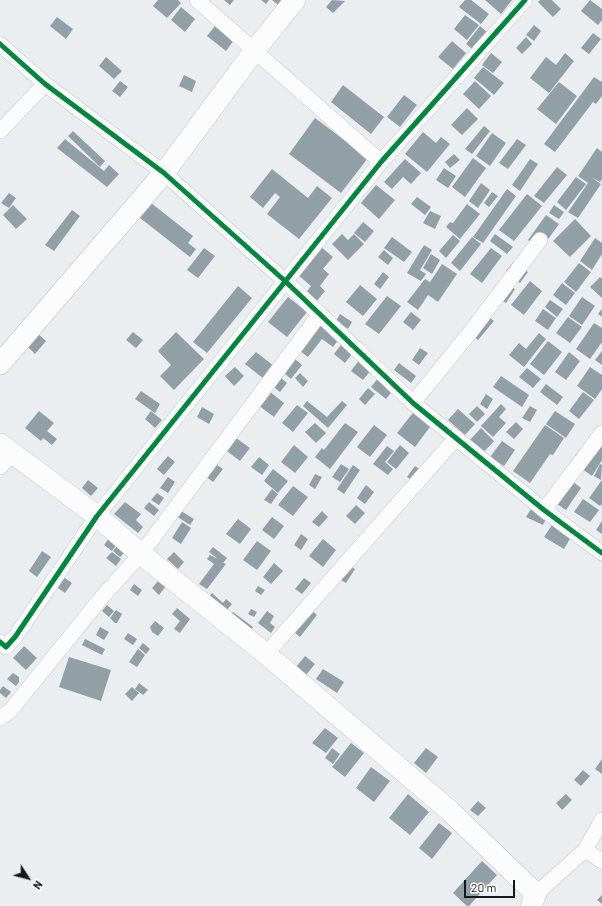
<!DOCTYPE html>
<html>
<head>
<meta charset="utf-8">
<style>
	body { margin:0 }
	#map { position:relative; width:602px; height:906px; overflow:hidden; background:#ebeef0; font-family:Barlow,sans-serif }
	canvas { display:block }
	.north { position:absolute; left:8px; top:858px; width:40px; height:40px; -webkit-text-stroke:3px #fff; paint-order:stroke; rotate:126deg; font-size:11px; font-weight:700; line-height:16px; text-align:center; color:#161718 }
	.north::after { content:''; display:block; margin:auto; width:14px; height:18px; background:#161718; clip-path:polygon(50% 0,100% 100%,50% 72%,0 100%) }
	.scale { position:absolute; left:464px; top:880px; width:51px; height:18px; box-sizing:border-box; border:2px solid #161718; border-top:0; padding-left:5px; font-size:12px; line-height:14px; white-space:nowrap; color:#161718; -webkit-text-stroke:3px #fff; paint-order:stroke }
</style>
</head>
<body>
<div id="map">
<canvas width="602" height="906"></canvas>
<div class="north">N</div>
<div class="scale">20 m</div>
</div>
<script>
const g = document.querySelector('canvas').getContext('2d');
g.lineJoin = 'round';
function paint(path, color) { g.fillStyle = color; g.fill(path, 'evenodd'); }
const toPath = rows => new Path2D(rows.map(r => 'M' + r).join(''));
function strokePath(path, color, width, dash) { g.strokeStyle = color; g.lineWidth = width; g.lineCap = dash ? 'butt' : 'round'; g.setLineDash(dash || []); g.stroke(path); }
const building = toPath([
	[158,0,178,0,181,3,167,18,153,6],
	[224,0,234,0,230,5],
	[261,0,269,0,266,4],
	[272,0,282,0,278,5],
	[332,0,345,1,333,13,326,7],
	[465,0,471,0,489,14,481,24,459,7],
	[485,0,512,0,501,14],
	[540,0,552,0,561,9,553,17,538,2],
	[590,0,602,9,602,20,598,25,581,11],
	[181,7,195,19,185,32,171,20],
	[465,15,479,25,467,40,454,29],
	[57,17,73,29,66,39,50,26],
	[218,22,237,36,226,51,207,36],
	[534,25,541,31,534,41,526,35],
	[480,26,487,32,472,49,466,44],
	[593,33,601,39,589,54,581,48],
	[526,37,532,44,522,54,516,48],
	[452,41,466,53,453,69,438,57],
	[491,53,502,62,493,73,482,65],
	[565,53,574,61,549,93,530,78,546,57,556,65],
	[106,57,122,71,114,79,99,66],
	[483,67,504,83,494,95,474,78],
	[184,75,196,81,192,92,179,86],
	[594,77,602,82,602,96,596,104,593,102,555,152,544,144],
	[120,81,128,87,120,97,112,91],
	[475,81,491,96,479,109,463,94],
	[559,82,577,96,556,124,537,109],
	[343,85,384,117,371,134,331,102],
	[404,95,417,105,400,127,387,117],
	[467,108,478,119,462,135,451,125],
	[315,118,368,158,341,193,289,154],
	[484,126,490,131,472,154,465,149],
	[73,131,105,161,100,167,68,136],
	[423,132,436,143,441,137,450,144,427,172,405,154],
	[492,133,506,143,490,166,476,156],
	[65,139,104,171,109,165,119,174,107,187,57,148],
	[517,139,526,145,508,169,499,163],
	[597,148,602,152,602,179,600,182,591,177,601,184,578,218,568,212,588,183,578,176],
	[454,154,460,160,450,168,445,162],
	[473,158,486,168,465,197,452,187],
	[405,159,421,173,411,184,403,177,392,189,384,182],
	[530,159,538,164,520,191,512,185],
	[557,167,567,175,544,203,534,196],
	[444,168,456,176,448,188,436,180],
	[272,169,308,198,317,186,332,198,299,239,267,214,280,197,275,193,263,208,250,197],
	[576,177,586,184,566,210,557,202],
	[481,183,490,190,478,208,469,201],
	[376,185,395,200,379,219,361,203],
	[507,189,516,196,483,243,473,237],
	[492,192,498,196,489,207,484,203],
	[9,193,16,198,9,208,1,203],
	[527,194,542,206,514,241,499,230],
	[417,197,431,207,425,215,411,204],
	[151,203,193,236,188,243,196,249,190,257,140,218],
	[467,204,480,214,460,239,446,227,450,222,453,223],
	[13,205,27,219,16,229,3,215],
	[554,205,564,212,559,219,549,213],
	[72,210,80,216,54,251,45,245],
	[430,211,441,216,435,229,423,223],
	[546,215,559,224,541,249,528,240],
	[575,219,591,236,570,257,553,241],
	[363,222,374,231,365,242,354,233],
	[342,234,348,240,354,234,364,244,348,260,332,244],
	[495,234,513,247,507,254,490,241],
	[453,235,460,241,446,258,439,251],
	[392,237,412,252,404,262,384,248],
	[472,237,481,244,460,271,451,263],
	[595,238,602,243,602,254,592,270,580,261],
	[424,245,432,250,420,270,426,274,421,281,407,273],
	[320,246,333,257,323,269,329,274,320,286,325,291,316,302,305,294,311,286,298,275],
	[204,248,215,256,198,278,187,270],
	[491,248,502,256,482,283,470,274],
	[384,250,393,258,388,265,378,257],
	[431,254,440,260,432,274,423,268],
	[514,261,528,272,520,283,506,271],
	[579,263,591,272,576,292,564,282],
	[442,264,457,274,438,302,421,290,428,295,418,310,407,302,425,279,430,282],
	[383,272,389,277,380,289,374,284],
	[600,277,602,279,602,298,590,287],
	[500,280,515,289,506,303,491,294],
	[530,281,542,291,524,315,511,305],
	[562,283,575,293,566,305,553,295],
	[360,285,377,299,363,316,346,302],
	[238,286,252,298,207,353,193,342],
	[387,296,401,306,379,334,365,324],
	[288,297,307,312,287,337,268,322],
	[582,297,595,306,582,325,569,316],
	[550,300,563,309,557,317,545,307],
	[479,309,494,321,478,340,464,329],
	[543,309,556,318,548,330,535,321],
	[602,309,602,317,598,314],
	[411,312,421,320,413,330,403,322],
	[340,314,352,322,348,329,336,321],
	[568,317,582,327,570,343,556,333],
	[594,323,602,328,602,342,590,359,576,349],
	[321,324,339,339,333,347,322,339,308,357,300,351],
	[133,332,143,340,136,348,126,340],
	[176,332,204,359,174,390,160,376,171,365,158,351],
	[37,333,46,341,35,354,26,345],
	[539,333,546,339,524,367,509,355,519,343,526,349],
	[548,341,562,352,544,375,530,364],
	[343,342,354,351,345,363,334,354],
	[420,348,428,353,419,365,412,360],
	[602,351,602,365,595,360],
	[256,352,274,366,264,379,245,364],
	[569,352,580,361,566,380,555,372],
	[295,359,302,365,291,379,284,373],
	[360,359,372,369,363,380,351,371],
	[399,363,416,376,411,383,394,370],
	[235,367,244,376,234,386,225,376],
	[590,367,602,375,602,389,595,399,577,386],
	[527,368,541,379,533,388,519,377],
	[300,373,308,381,303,387,295,378],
	[279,376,287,383,280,392,271,385],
	[501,376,529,395,522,407,493,387],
	[379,377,394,389,386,399,371,387],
	[546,384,563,397,557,405,540,392],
	[368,388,375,394,365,405,359,399],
	[141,391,160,404,155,413,135,399],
	[269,391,284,403,274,417,258,405],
	[583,392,594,400,579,419,569,411],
	[486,394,493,399,487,409,480,404],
	[307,401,327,417,342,401,347,405,328,428,303,406],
	[501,404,506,409,499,417,506,423,493,437,481,426],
	[297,405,308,413,293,432,282,423],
	[477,406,485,414,477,422,469,414],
	[530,406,537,410,530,422,522,418],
	[202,407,214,414,209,424,197,417],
	[416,409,433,423,415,447,397,433],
	[458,409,475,424,465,435,448,420],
	[39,411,54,423,47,431,57,439,52,445,43,438,41,441,25,428],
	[151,411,162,420,155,428,145,419],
	[555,411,575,424,566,438,546,424],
	[516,422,523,429,514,439,506,432],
	[315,423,326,433,316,443,305,432],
	[345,423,358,432,330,469,315,457,322,448,324,450],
	[374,425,387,435,370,457,357,447],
	[545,425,564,438,553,455,550,454,530,483,513,471],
	[481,428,494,441,482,454,469,441],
	[236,438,250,448,240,461,227,451],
	[502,441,515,450,504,466,490,457],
	[597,442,602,446,602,460,592,476,571,461,580,449,588,455],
	[294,445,308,457,295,473,281,462],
	[400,445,409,453,396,469,387,462],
	[387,446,394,451,385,462,393,469,388,475,373,464],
	[168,456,175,462,164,475,157,469],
	[259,457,269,465,262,475,251,467],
	[213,462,223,469,213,482,204,475],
	[341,464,349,469,340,482,332,477],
	[600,464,602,465,601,480,594,476],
	[353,465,360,470,344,494,337,489],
	[415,466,427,474,419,485,407,477],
	[273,469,288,481,278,493,264,481],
	[315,474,322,477,315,489,309,485],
	[168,477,175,482,168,493,160,488],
	[568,478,581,488,566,510,552,501],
	[88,480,98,488,91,496,82,488],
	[602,480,602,504,600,506,589,498],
	[366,485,374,492,365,504,357,498],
	[293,486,308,497,293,516,278,505],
	[272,489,278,494,271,504,264,500],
	[157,493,164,498,159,505,151,500],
	[583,499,599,510,590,522,574,512],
	[125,502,141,514,136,520,143,527,138,533,114,514],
	[149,502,159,510,154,516,144,508],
	[356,505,365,513,355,524,346,516],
	[531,509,547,517,543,525,526,517],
	[181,511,194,519,190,525,176,516],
	[322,511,328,517,319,527,312,522],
	[272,517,284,526,274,539,262,530],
	[238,519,251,529,240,544,226,534],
	[602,521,602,534,596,530],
	[182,522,191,528,181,544,172,538],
	[552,525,571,537,564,549,544,537],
	[301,534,308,539,301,550,294,545],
	[109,538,117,544,112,551,104,545],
	[323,539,336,550,323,567,309,556],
	[257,541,271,551,257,570,243,560],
	[117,546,125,552,120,557,113,551],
	[213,547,227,558,223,563,226,564,207,589,199,584,214,564,207,559,210,555,218,559,209,552],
	[42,551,51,557,37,577,29,571],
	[112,552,121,559,116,566,106,558],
	[174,552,184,562,178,569,167,559],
	[274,563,283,571,271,584,263,577],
	[348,564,355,569,346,583,339,579],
	[62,576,72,583,65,593,55,586],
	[304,578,311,583,302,594,295,589],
	[159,580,166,586,159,595,152,588],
	[134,584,142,590,138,596,130,590],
	[258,586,265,590,261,595,255,591],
	[212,593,223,603,226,599,232,604,224,613,207,599],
	[107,605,114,611,109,617,102,611],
	[177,608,190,619,180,633,174,629,180,621,172,614],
	[251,609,257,612,254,617,248,614],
	[310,609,317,615,300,637,293,631],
	[116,610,122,614,117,623,115,623,110,618],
	[267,611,274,616,270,623,275,627,271,633,258,623],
	[233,612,253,627,246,636,230,616],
	[155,621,164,628,158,636,152,632,150,627],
	[100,627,109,632,104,640,96,635],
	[128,633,137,639,133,645,124,639],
	[85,639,105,649,102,655,82,645],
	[143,643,150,649,146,654,139,648],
	[24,646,37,658,26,670,13,658],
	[138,649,145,655,137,667,129,662],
	[305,656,315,664,306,675,296,667],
	[69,657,111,670,101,701,59,687],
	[323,669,344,682,337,693,316,679],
	[13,673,19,677,19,682,16,686,7,679],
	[139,683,148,690,143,695,135,689],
	[3,686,11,692,6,698,0,693,0,690],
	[132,687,139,693,132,701,125,694],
	[325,728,338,738,326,753,312,743],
	[351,743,364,753,345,777,332,767],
	[332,748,340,754,333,764,325,758],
	[426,748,438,757,426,773,414,763],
	[602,759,602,774,595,769],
	[371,767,390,781,374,802,356,788],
	[583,770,590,776,581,786,574,780],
	[408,794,429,812,410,835,389,818],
	[566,794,572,800,562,810,556,803],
	[478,801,486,808,478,816,470,810],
	[439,823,452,833,432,859,419,848],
	[482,861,497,875,469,906,467,906,453,893],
	[602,895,602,904,597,900]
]);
const street = toPath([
	[197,0,381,162],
	[0,44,45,84,164,173,285,281,413,403,544,510,602,553],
	[0,131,45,84],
	[413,403,472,330,540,240],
	[0,467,12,454],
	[544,510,602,433],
	[0,642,6,647,15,637,97,516,381,162,525,0],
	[266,654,456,438],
	[0,718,10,711,102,597,141,554,319,315],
	[585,850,602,861],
	[536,894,585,850,602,820]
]);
const secondary = toPath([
	[0,364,164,173,255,50,295,0],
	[0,444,97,516,141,554,266,654,450,811,536,894,531,906]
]);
const cycleway = toPath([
	[0,44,45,84,164,173,285,281,413,403,544,510,602,553],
	[0,642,6,647,15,637,97,516,381,162,525,0]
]);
paint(building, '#919fa7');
strokePath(street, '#c3c6c7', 16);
strokePath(secondary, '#c3c6c7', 22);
strokePath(street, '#fcfcfd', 15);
strokePath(secondary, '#fcfcfd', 21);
strokePath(cycleway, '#00873e', 5);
</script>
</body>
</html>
